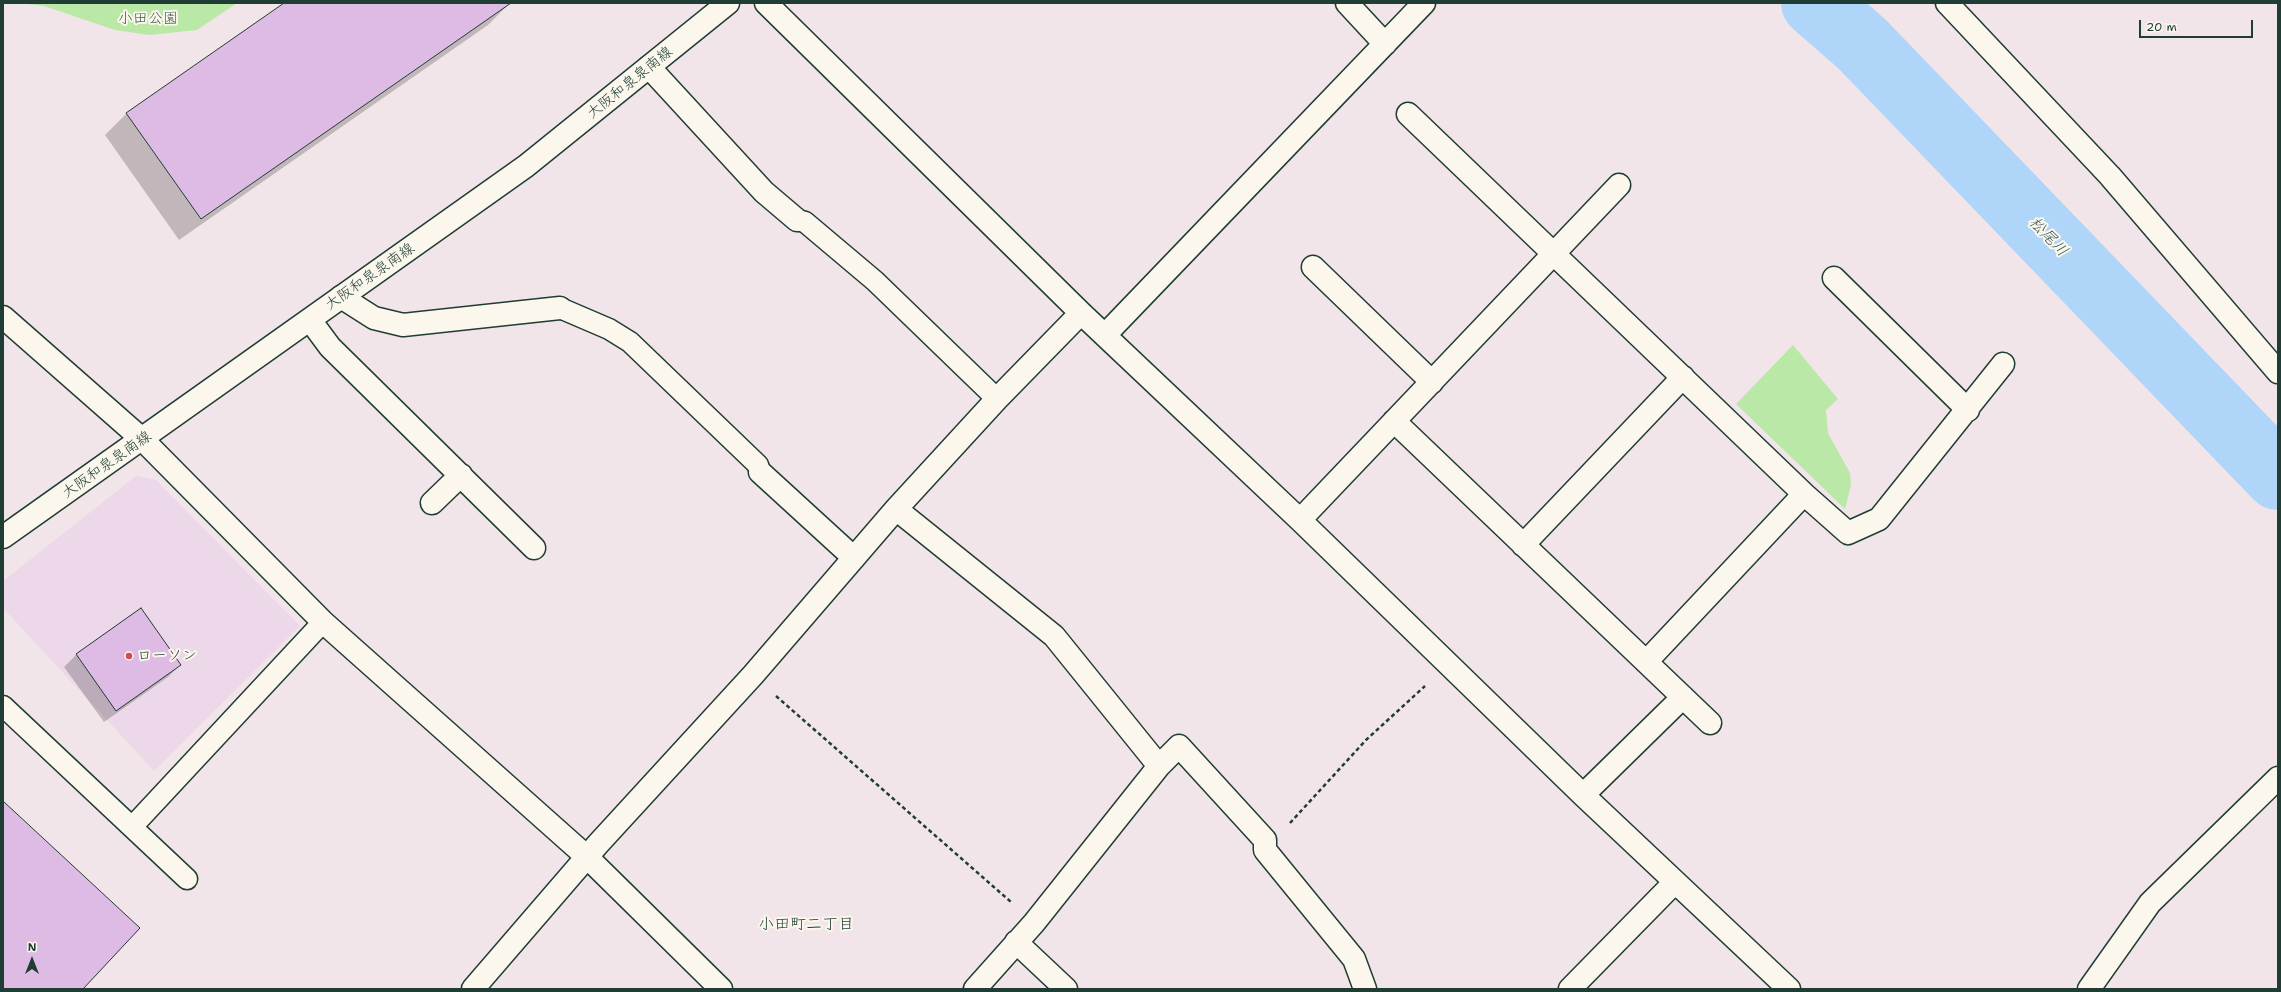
<!DOCTYPE html>
<html>
<head>
<meta charset="utf-8">
<style>
	body { margin:0 }
	#map { position:relative; width:2281px; height:992px; overflow:hidden; background:#f2e5ea; font-family:"Shantell Sans",sans-serif }
	canvas { display:block }
	.frame { position:absolute; inset:0; border:4px solid #1f3d34; pointer-events:none }
	.north { position:absolute; left:12px; top:940px; width:40px; height:40px; -webkit-text-stroke:3px #fbf7ec; paint-order:stroke; rotate:0deg; font-size:11px; font-weight:700; line-height:16px; text-align:center; color:#1f3d34 }
	.north::after { content:''; display:block; margin:auto; width:14px; height:18px; background:#1f3d34; clip-path:polygon(50% 0,100% 100%,50% 72%,0 100%) }
	.scale { position:absolute; left:2139px; top:20px; width:114px; height:18px; box-sizing:border-box; border:2px solid #1f3d34; border-top:0; padding-left:5px; font-size:12px; line-height:14px; white-space:nowrap; color:#1f3d34; -webkit-text-stroke:3px #fbf7ec; paint-order:stroke }
</style>
</head>
<body>
<div id="map">
<canvas width="2281" height="992"></canvas>
<div class="frame"></div>
<div class="north">N</div>
<div class="scale">20 m</div>
</div>
<script>
const g = document.querySelector('canvas').getContext('2d');
g.lineJoin = 'round';
function paint(path, color) { g.fillStyle = color; g.fill(path, 'evenodd'); }
const toPath = rows => new Path2D(rows.map(r => 'M' + r).join(''));
function strokePath(path, color, width, dash) { g.strokeStyle = color; g.lineWidth = width; g.lineCap = dash ? 'butt' : 'round'; g.setLineDash(dash || []); g.stroke(path); }
function label(font, color, halo, rows, align = 'center') {
  g.font = font + ' "Shantell Sans","Klee One",sans-serif'; g.lineWidth = 4; g.setLineDash([]); g.textBaseline = 'middle'; g.strokeStyle = halo; g.fillStyle = color; for (const [text, x, y, turn = 0] of rows) {
    g.save(); g.translate(x, y); g.rotate((+turn || 0) * Math.PI / 180); g.textAlign = isNaN(turn) ? turn : align; if (halo) g.strokeText(text, 0, 0); g.fillText(text, 0, 0); g.restore();
  }
}
const built = toPath([
	[136,476,156,480,300,626,154,771,3,608,3,581]
]);
const green = toPath([
	[17,3,237,3,197,30,149,35,115,30,44,6],
	[1793,345,1838,399,1826,410,1828,433,1850,473,1851,485,1845,509,1736,404]
]);
const shadow = toPath([
	[286,3,510,3,488,25,179,240,105,135,127,113],
	[140,609,180,665,168,677,104,722,64,667,76,655]
]);
const river = toPath([
	[1815,3,1862,44,2278,476]
]);
const building = toPath([
	[284,3,511,3,201,219,126,113,284,3],
	[141,608,181,665,116,711,76,654,141,608],
	[3,801,140,928,83,989,3,989,3,801]
]);
const path = toPath([
	[776,696,1011,902],
	[1290,823,1366,740,1425,686]
]);
const lane = toPath([
	[797,220,805,222,875,281,997,399],
	[560,308,609,329,630,342,758,465,760,472],
	[3,706,187,879],
	[132,827,323,622]
]);
const street = toPath([
	[766,3,1081,313,1300,520,1583,795,1789,989],
	[1347,3,1385,44],
	[1947,3,2110,176,2278,372],
	[649,67,764,192,797,220],
	[1408,114,1804,494,1848,533,1879,519,2003,364],
	[1313,267,1432,382],
	[1834,278,1968,410],
	[341,297,374,318,403,325,560,308],
	[3,317,143,440,323,622,587,857,721,989],
	[310,320,330,347,534,548],
	[1105,335,1424,3],
	[1394,421,1710,723],
	[760,472,854,558],
	[432,503,461,475],
	[896,509,1054,636,1159,766],
	[1300,520,1619,185],
	[1523,545,1683,377],
	[1646,662,1804,494],
	[1583,795,1683,697],
	[1016,942,1066,989],
	[473,989,598,844,753,675,896,509,997,399,1081,313],
	[975,989,1034,923,1159,766,1179,746,1265,840,1265,850,1354,959,1365,989],
	[1570,989,1675,882],
	[2089,989,2150,903,2278,778]
]);
const primary = toPath([
	[3,537,526,166,728,3]
]);
const markers = [
	[129,656,4,"#d1495b"]
];
const parkNames = [
	["小田公園",148,19]
];
const streetNames = [
	["大阪和泉泉南線",630,83,-39],
	["大阪和泉泉南線",370,277,-35],
	["大阪和泉泉南線",107,465,-35]
];
const poiNames = [
	["ローソン",137,656]
];
const waterNames = [
	["松尾川",2048,237,46]
];
const neighbourhoodNames = [
	["小田町二丁目",806,925]
];
paint(built, '#ecd8e8');
paint(green, '#b9e8a7');
paint(shadow, '#0003');
strokePath(river, '#afd6f9', 68);
paint(building, '#debbe5');
strokePath(building, '#1f3d34', 1);
strokePath(lane, '#1f3d34', 23);
strokePath(street, '#1f3d34', 25);
strokePath(primary, '#1f3d34', 25);
strokePath(path, '#1f3d34', 2.5, [4, 3]);
strokePath(lane, '#fbf7ec', 20);
strokePath(street, '#fbf7ec', 22);
strokePath(primary, '#fbf7ec', 22);
for (const [x, y, r, color] of markers) { const dot = new Path2D(); dot.arc(x, y, r, 0, 2 * Math.PI); g.fillStyle = color; g.fill(dot); strokePath(dot, '#fbf7ec', 1.5); }
label('15px', '#3e5f4b', '#fbf7ec', parkNames);
label('15px', '#1f3d34', '#fbf7ec', streetNames);
label('15px', '#1f3d34', '#fbf7ec', poiNames, 'left');
label('italic 16px', '#3c5c5b', '#fbf7ec', waterNames);
label('16px', '#1f3d34', '#fbf7ec', neighbourhoodNames);
</script>
</body>
</html>
